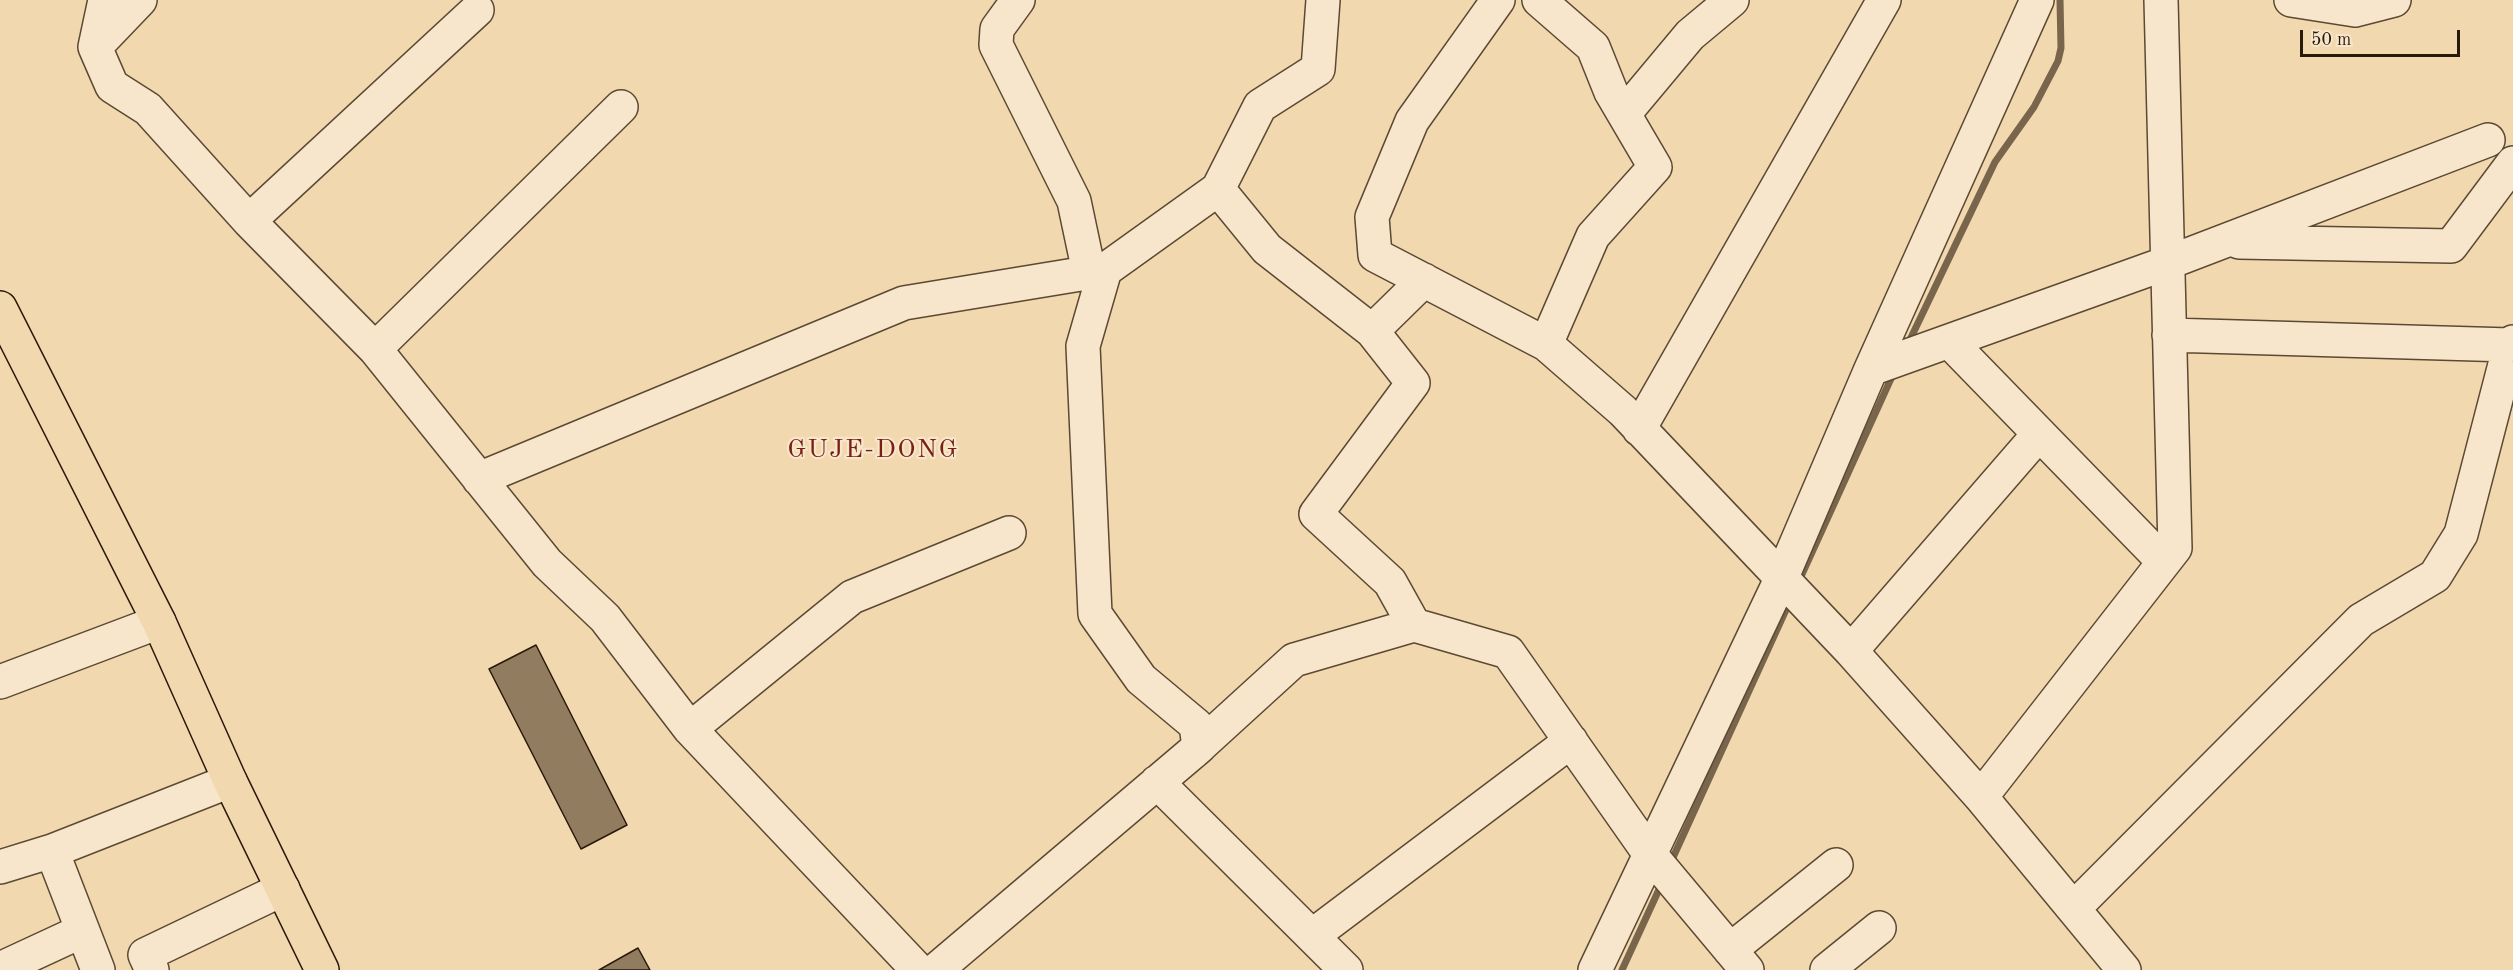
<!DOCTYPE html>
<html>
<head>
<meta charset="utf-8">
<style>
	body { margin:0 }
	#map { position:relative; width:2513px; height:970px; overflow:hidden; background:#f2d8af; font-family:"Old Standard TT",serif }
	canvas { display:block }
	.scale { position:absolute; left:2300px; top:30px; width:160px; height:27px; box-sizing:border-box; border:3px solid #29190b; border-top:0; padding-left:8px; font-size:18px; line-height:21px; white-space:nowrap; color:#29190b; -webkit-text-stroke:4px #f7e6cb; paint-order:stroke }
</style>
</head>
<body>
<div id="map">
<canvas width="2513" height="970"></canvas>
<div class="scale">50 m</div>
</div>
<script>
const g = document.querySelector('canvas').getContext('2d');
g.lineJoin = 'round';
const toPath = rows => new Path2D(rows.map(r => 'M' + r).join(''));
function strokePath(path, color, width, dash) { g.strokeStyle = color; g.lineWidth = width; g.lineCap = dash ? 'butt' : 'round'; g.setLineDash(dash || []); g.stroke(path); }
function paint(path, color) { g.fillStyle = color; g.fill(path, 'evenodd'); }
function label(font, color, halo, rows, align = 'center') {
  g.font = font + ' "Old Standard TT",serif'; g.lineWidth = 4.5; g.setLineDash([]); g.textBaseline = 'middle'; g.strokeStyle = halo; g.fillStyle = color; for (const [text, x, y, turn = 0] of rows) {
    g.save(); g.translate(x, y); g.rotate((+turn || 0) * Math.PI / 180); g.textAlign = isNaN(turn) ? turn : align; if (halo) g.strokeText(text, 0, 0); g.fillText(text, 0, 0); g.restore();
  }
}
const stream = toPath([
	[1907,346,1995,162,2034,107,2058,61,2061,48,2060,0],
	[1798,583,1894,372],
	[1670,864,1790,601],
	[1622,970,1662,883]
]);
const building = toPath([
	[536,645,627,825,581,849,489,669,536,645],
	[638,948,650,970,599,970,638,948]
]);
const minor = toPath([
	[105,0,95,47,112,86,148,109,249,221,375,349,547,563,605,618,690,729,918,970],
	[1018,0,997,29,996,45,1074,201,1089,272],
	[1498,0,1412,121,1372,217,1375,255,1546,344,1623,411,1851,651,1981,797,2124,970],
	[1539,0,1593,47,1611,92,1655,167,1593,236,1546,344],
	[2291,0,2355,10,2394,0],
	[95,47,140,0],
	[1624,114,1690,35,1732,0],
	[1218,189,1267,249,1372,331],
	[249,221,477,10],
	[2239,242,2451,246,2513,163],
	[1424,280,1372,331,1413,383,1316,514,1390,582,1414,625,1508,652,1649,853,1747,970],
	[2169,335,2510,345],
	[1949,341,2164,562],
	[375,349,621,107],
	[1871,369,2167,263,2488,140],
	[1639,429,1884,0],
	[479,479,904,303,1105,270],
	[1851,651,2039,434],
	[0,682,159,622],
	[690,729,852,597,1009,533],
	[1192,753,1294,660,1414,625],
	[1157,782,1346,970],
	[1981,797,2175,548,2161,0],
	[0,867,52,851],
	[2074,908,2361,620,2435,576,2461,534,2510,345,2513,342],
	[1312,936,1571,741],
	[1730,950,1836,865],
	[0,969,82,931],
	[98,970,52,851,230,781],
	[152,970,145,955,283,889],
	[936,970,1199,747,1196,725,1141,679,1095,614,1083,346,1105,270,1218,189,1260,106,1318,69,1323,0],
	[1595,970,1782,577,1871,369,2037,0],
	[1827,970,1879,928]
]);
const major = toPath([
	[0,308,159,622,230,781,322,970]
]);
const quarterNames = [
	["GUJE-DONG",873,450]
];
strokePath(stream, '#79654c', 7);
paint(building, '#927c60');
strokePath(building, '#29190b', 1.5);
strokePath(minor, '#5b4934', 36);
strokePath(major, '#29190b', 36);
strokePath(minor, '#f7e6cb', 33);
strokePath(major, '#f2d8af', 33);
g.letterSpacing = '1.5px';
label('26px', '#7a1f14', '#f7e6cb', quarterNames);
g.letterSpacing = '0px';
</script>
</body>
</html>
